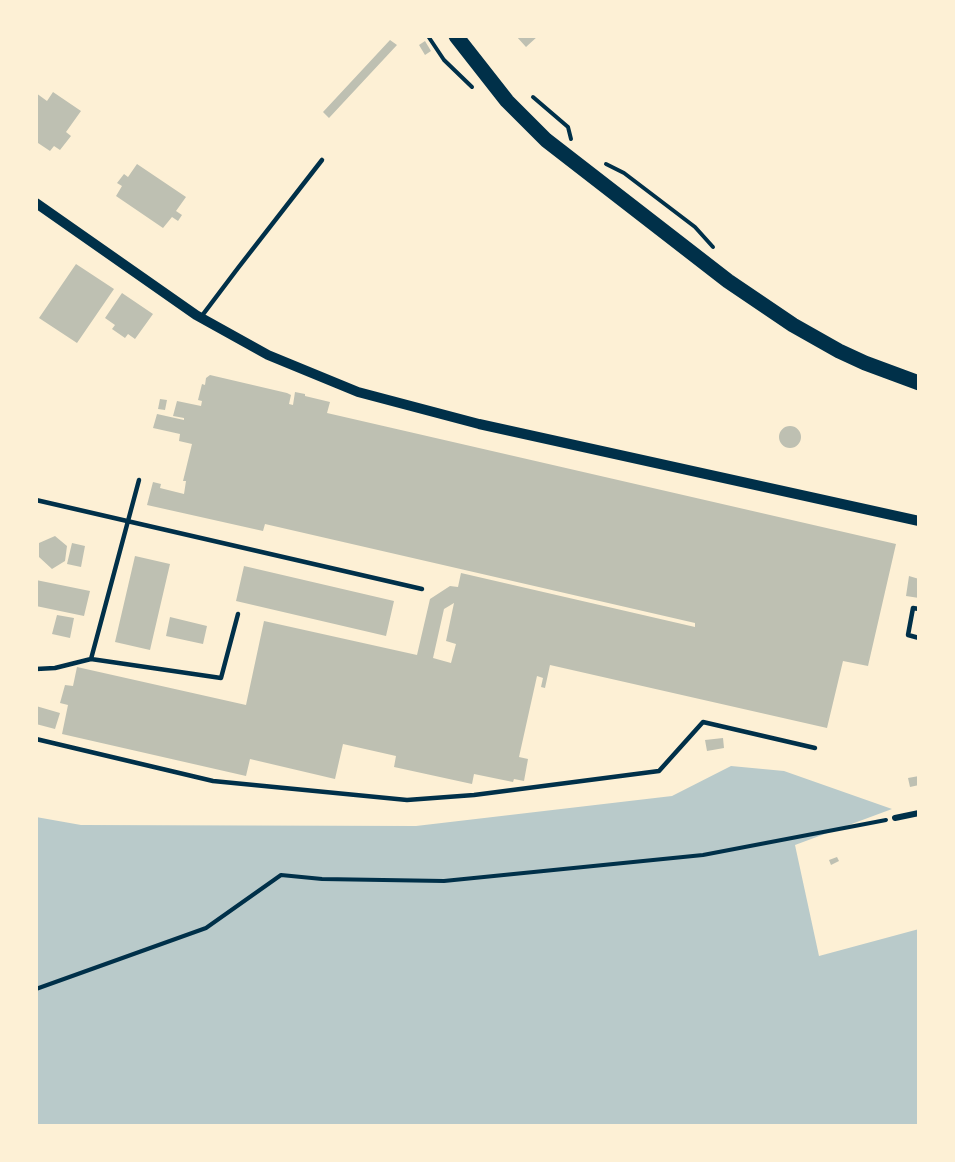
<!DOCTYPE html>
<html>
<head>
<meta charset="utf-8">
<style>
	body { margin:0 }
	#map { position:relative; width:955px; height:1162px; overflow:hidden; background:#fdf0d5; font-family:Karla,sans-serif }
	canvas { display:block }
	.frame { position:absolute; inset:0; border:38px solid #fdf0d5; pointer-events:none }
</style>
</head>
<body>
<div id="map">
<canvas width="955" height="1162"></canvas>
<div class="frame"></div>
</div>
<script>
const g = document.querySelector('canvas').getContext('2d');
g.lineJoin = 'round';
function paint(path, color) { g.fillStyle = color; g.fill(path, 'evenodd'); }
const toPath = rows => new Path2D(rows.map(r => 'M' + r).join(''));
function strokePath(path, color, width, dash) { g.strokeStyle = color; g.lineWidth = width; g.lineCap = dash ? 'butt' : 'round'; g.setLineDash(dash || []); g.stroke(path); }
const green = toPath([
	[731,766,784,771,892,809,795,845,819,956,919,929,919,1126,36,1126,36,817,81,825,416,826,672,796]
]);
const building = toPath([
	[516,36,538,36,526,47],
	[390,40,397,45,329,118,323,112],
	[425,41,431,51,425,55,419,45],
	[53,92,81,111,66,132,71,136,60,150,54,146,50,151,38,143,36,146,36,93,47,101],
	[137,164,186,197,176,211,182,215,178,221,172,217,163,228,116,196,122,186,117,183,124,174,128,177],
	[76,264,114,289,77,343,39,318],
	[122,293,153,314,135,339,128,334,125,338,112,329,115,325,105,318],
	[210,375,287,393,291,395,289,404,293,405,295,392,305,394,305,396,330,402,327,413,896,544,868,666,843,661,827,728,550,665,545,688,541,687,543,678,537,676,519,757,528,759,524,781,514,779,513,782,474,774,472,784,394,767,396,756,343,744,335,779,250,759,246,776,62,734,68,705,60,703,65,685,73,686,77,667,246,705,264,621,417,655,430,599,450,586,458,587,461,573,695,627,695,623,265,524,263,531,147,505,153,482,161,484,160,488,184,494,186,481,183,481,192,444,179,441,180,434,153,428,157,414,184,420,184,418,173,416,177,401,201,406,202,401,198,400,202,384,205,385,206,378],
	[454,603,446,641,456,644,451,663,433,658,444,609],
	[160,399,167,400,165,410,158,409],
	'779 437a11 11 0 1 1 22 0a11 11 0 1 1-22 0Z',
	[55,536,67,546,65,561,52,569,39,557,39,543],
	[72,543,85,546,81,567,67,564],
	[135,556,170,564,150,650,115,642],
	[244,566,394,601,386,636,236,601],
	[909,576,919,579,919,598,906,596],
	[36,580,90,591,84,616,36,606],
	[57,615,74,618,70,638,52,634],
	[170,617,207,626,203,644,166,636],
	[36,706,60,713,55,729,36,724],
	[723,738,724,748,707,751,705,740],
	[919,776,919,785,910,787,908,778],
	[837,857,839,861,831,865,829,860]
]);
const path = toPath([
	[428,36,444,60,472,87],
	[533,97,568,127,571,139],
	[606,164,624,173,695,227,713,247],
	[36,989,206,928,281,875,322,879,444,881,703,855,886,820]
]);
const service = toPath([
	[201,317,238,268,322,160],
	[36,500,422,589],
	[919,609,913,608,908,635,919,638],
	[91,659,139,480],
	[36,669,55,668,91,659,221,678,238,614],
	[36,739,213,781,407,800,474,795,659,771,703,722,815,748]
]);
const minor = toPath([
	[895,818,919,813]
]);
const tertiary = toPath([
	[36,203,196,315,268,355,358,392,479,424,919,521]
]);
const primary = toPath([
	[456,36,507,101,546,140,728,281,793,325,839,351,865,363,919,383]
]);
paint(green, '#b9caca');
paint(building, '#bec0b2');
strokePath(path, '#003049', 4);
strokePath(service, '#003049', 4.5);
strokePath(minor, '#003049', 6);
strokePath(tertiary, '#003049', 10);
strokePath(primary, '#003049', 15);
</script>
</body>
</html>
